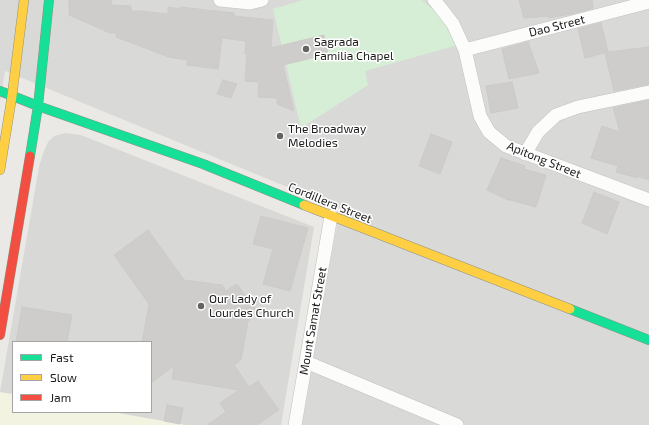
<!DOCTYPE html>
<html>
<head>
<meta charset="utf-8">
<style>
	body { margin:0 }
	#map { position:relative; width:649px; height:425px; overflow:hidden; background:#eae9e5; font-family:"Exo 2",sans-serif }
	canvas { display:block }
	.legend { position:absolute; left:12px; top:341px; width:140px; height:72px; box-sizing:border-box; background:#fff; border:1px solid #a4a4a4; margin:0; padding:5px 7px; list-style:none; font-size:12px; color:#1c1c1c }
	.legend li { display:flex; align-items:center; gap:8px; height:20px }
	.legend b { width:20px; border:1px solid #a4a4a4 }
</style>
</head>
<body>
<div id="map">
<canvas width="649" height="425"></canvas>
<ul class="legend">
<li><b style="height:5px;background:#16e098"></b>Fast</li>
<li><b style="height:5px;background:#ffcf43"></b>Slow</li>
<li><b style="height:5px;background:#f24e42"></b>Jam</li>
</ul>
</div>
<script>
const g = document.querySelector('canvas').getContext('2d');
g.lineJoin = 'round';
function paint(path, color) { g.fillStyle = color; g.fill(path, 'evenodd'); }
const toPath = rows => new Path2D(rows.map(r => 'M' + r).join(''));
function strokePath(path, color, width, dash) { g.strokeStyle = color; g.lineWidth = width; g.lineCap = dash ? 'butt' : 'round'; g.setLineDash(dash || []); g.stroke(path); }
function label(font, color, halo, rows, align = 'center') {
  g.font = font + ' "Exo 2",sans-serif'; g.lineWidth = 3; g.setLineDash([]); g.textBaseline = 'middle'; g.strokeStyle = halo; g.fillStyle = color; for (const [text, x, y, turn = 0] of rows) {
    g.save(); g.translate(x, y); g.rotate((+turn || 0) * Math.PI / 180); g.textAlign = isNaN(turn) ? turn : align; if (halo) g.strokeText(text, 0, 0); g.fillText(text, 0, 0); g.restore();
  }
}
const residential = toPath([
	[0,0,649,0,649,425,302,425,314,354,340,208,275,182,5,71,0,102]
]);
const education = toPath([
	[0,392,13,394,13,412,113,412,186,425,0,425]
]);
const religious = toPath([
	[66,133,81,135,314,227,281,425,186,425,113,412,151,412,151,342,13,342,13,394,0,392,39,167,44,151,48,142,54,136]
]);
const park = toPath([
	[303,0,422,0,443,18,458,45,365,71,368,85,301,128,273,9]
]);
const building = toPath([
	[69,0,112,0,111,5,131,6,131,11,140,11,168,14,168,7,180,9,180,7,234,13,234,16,273,20,271,48,324,35,328,54,283,65,294,111,277,104,277,98,258,97,259,82,245,81,247,54,245,54,246,41,222,38,218,69,187,65,187,60,169,57,116,37,116,33,110,33,69,15,69,0],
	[519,0,592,0,593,8,571,14,548,18,548,16,524,18,519,0],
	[601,23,608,52,649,47,649,84,614,91,605,53,585,58,578,29,601,23],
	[528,42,539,73,509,79,502,49,528,42],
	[223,80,237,84,231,98,217,94,223,80],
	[512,82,518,108,491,113,486,86,512,82],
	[649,100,649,180,637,176,637,178,616,172,618,166,591,158,602,126,620,132,613,108,649,100],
	[431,134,452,142,440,174,419,166,431,134],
	[501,158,525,166,524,169,546,175,536,207,506,199,487,190,501,158],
	[594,192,619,202,607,234,582,223,594,192],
	[261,216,308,228,290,291,263,284,273,249,253,244,261,216],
	[148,230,184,280,222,285,226,291,237,284,255,309,248,314,252,318,248,321,241,360,234,365,249,387,258,381,279,410,257,425,207,425,226,412,220,403,239,390,172,379,174,366,151,383,151,342,142,342,149,304,114,255,148,230],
	[22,307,72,315,67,342,16,342,22,307],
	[167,405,183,408,180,424,164,421,167,405]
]);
const street = toPath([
	[220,0,250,3,262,0],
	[434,0,436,2,453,24,465,50,480,116,489,132,506,146,649,200],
	[465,50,649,2],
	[525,154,538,132,556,115,578,107,649,92],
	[306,362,457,425],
	[295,425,331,216]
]);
const fast = toPath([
	[0,91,38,106,203,164,304,205],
	[30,156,38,106,49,0],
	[570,309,649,340]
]);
const slow = toPath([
	[0,170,12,96,24,0],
	[304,205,570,309]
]);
const jam = toPath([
	[0,335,30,156]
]);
const markers = [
	[306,49,4,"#646462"],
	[280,136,4,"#646462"],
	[201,306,4,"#646462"]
];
const streetNames = [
	["Dao Street",557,26,-14],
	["Apitong Street",544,160,22],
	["Cordillera Street",330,203,22],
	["Mount Samat Street",313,321,-80]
];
const poiNames = [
	["Sagrada",314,42],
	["Familia Chapel",314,56],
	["The Broadway",288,129],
	["Melodies",288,143],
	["Our Lady of",209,299],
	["Lourdes Church",209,313]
];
paint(residential, '#d9d9d7');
paint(education, '#f3f3e1');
paint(religious, '#d8d8d6');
paint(park, '#d6eed6');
paint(building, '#cecdcb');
strokePath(building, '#cdcbc7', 1);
strokePath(street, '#c1c1bf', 14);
strokePath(fast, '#909280', 10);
strokePath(slow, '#909280', 10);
strokePath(jam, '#909280', 10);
strokePath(street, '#fcfcfb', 13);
strokePath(fast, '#16e098', 9);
strokePath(slow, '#ffcf43', 9);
strokePath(jam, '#f24e42', 9);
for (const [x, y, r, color] of markers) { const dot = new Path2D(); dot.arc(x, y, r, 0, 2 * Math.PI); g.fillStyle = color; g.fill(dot); strokePath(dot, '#fff', 1.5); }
label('12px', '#1c1c1c', '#fff', streetNames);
label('12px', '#1c1c1c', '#fff', poiNames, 'left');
</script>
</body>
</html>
